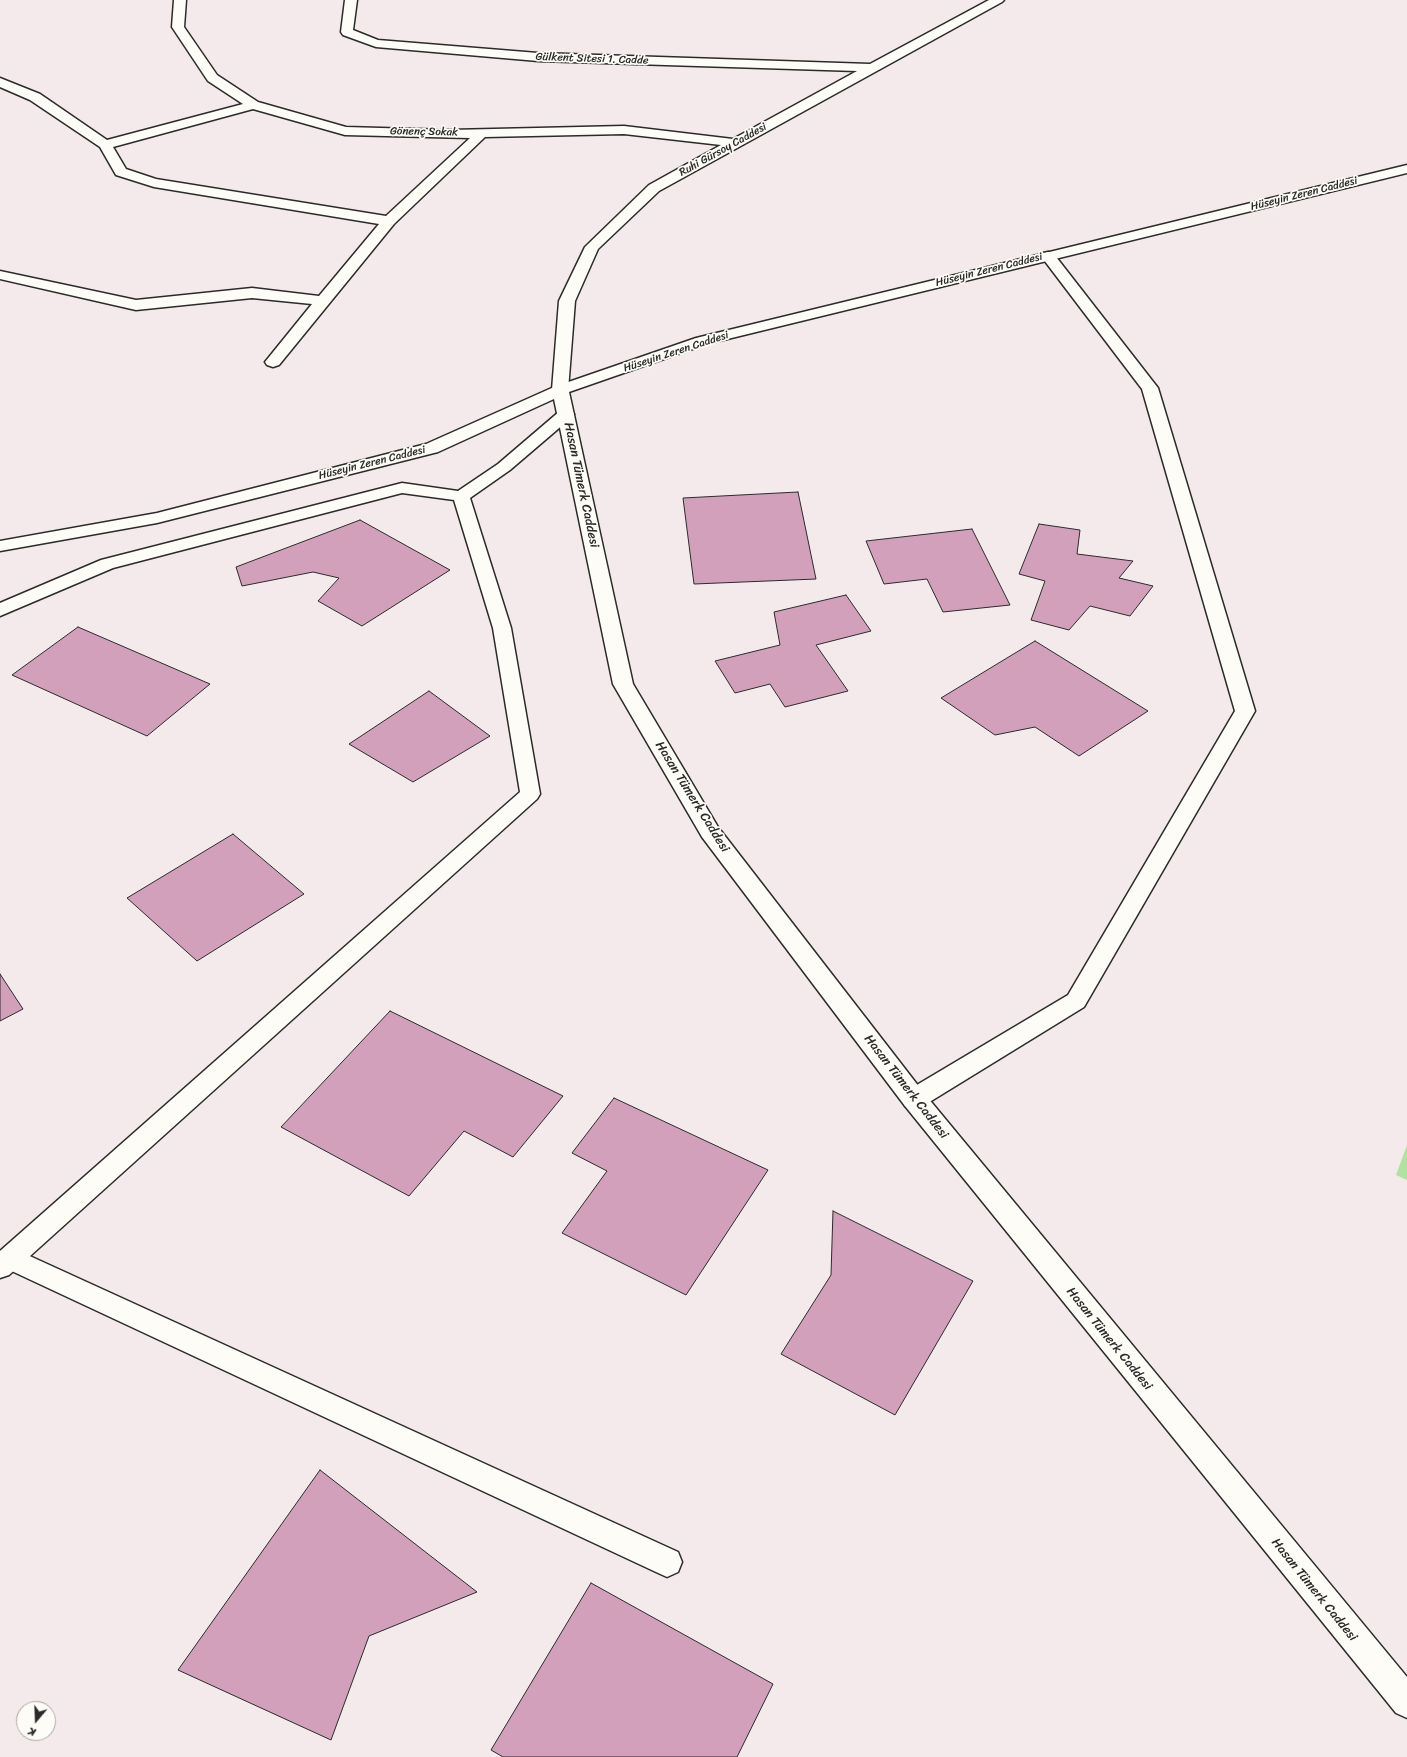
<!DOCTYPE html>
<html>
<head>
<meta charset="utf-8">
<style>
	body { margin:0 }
	#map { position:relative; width:1407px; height:1757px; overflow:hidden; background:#f5eaeb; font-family:Sriracha,sans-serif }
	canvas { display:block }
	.north { position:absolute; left:16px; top:1701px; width:40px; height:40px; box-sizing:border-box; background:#fdfcf7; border:1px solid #a9a8a5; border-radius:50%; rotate:199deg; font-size:11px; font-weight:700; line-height:16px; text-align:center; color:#2b2b2b }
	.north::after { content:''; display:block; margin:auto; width:14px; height:18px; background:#2b2b2b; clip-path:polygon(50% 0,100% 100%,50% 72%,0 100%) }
</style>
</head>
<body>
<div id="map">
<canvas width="1407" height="1757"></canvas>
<div class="north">K</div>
</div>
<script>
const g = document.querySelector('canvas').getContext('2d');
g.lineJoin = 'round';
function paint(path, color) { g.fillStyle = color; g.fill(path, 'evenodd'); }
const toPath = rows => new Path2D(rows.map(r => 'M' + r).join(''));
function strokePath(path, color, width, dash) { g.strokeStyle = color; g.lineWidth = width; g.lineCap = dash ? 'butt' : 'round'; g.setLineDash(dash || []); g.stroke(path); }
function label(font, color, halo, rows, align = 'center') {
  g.font = font + ' Sriracha,sans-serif'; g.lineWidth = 3.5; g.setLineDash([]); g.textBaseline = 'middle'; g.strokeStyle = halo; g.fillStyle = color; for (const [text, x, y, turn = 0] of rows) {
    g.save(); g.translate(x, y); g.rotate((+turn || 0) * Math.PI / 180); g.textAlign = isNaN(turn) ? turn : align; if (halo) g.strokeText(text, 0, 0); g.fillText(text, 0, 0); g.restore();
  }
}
const green = toPath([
	[1407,1145,1407,1180,1396,1175]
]);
const building = toPath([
	[798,492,816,579,694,584,683,498,798,492],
	[360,520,450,570,362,626,318,601,339,578,313,572,242,586,236,567,360,520],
	[1039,524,1080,530,1077,554,1133,561,1119,578,1153,586,1130,616,1090,606,1069,630,1031,620,1045,581,1019,574,1039,524],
	[972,529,1010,605,943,612,927,579,884,584,866,541,972,529],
	[846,595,871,631,816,645,848,691,785,707,770,684,735,693,715,661,780,645,774,612,846,595],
	[78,627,210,684,147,736,12,675,78,627],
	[1035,641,1148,711,1079,756,1035,727,995,735,941,698,1035,641],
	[429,691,490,736,413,782,349,744,429,691],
	[233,834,304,894,197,961,127,898,233,834],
	[0,974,23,1009,0,1021,0,974],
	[390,1011,563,1096,513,1157,464,1131,409,1196,281,1127,390,1011],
	[614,1098,768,1170,686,1295,562,1233,607,1171,572,1153,614,1098],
	[833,1211,973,1281,895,1415,781,1354,831,1275,833,1211],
	[320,1470,477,1592,369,1636,331,1740,178,1670,320,1470],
	[591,1583,773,1684,737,1757,503,1757,491,1750,591,1583]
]);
const lane = toPath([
	[566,409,572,411,574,414,572,417,510,470,470,498,511,628,540,794,537,799,9,1275,0,1278,0,1251,520,792,493,628,454,500,402,493,113,568,0,616,0,603,101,560,402,483,458,491,498,464,560,411,566,409]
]);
const street = toPath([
	[174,0,186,0,184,27,217,75,258,102,346,127,450,130,624,126,733,139,857,71,538,61,376,47,343,35,341,32,345,0,357,0,353,30,378,40,538,53,870,64,989,0,1004,0,1002,2,659,191,598,249,575,301,568,390,566,393,560,395,554,393,552,390,559,301,585,247,649,185,721,145,624,134,485,137,394,224,279,365,273,367,267,365,265,362,312,304,252,298,136,310,0,279,0,271,136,300,252,288,319,296,379,224,154,187,116,175,100,147,30,100,0,87,0,78,40,94,107,140,243,104,208,81,172,27,174,0],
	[253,109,345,135,470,138,386,216,156,179,126,169,113,147,253,109],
	[1048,252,1053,253,1158,388,1255,711,1084,1007,923,1106,914,1109,905,1106,902,1099,905,1092,1068,995,1235,711,1142,389,1041,256,1043,253,1048,252],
	[10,1247,678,1552,682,1562,678,1572,667,1577,656,1572,1,1266,0,1251,10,1247]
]);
const secondary = toPath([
	[1407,165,1407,173,707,344,569,392,633,684,718,827,923,1092,1407,1677,1407,1718,1396,1713,905,1106,702,837,613,684,554,399,438,452,157,523,0,551,0,541,157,513,426,444,554,387,696,338,1407,165]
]);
const farStreetnames = [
	["Gülkent Sitesi 1. Cadde",592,59,2],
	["Gönenç Sokak",424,132,1],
	["Ruhi Gürsoy Caddesi",723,150,-29],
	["Hüseyin Zeren Caddesi",1304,194,-14],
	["Hüseyin Zeren Caddesi",989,270,-14],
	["Hüseyin Zeren Caddesi",676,352,-18],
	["Hüseyin Zeren Caddesi",372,463,-14]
];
const streetNames = [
	["Hasan Tümerk Caddesi",581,485,78],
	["Hasan Tümerk Caddesi",692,797,58],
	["Hasan Tümerk Caddesi",906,1087,52],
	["Hasan Tümerk Caddesi",1109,1339,51],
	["Hasan Tümerk Caddesi",1314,1590,51]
];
paint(green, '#b2e2a1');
paint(building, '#d3a0bc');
strokePath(building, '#2b2b2b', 1);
strokePath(lane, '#2b2b2b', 3);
strokePath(street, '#2b2b2b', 3);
strokePath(secondary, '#2b2b2b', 3);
paint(lane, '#fdfcf7');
paint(street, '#fdfcf7');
paint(secondary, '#fdfcf7');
label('11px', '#2b2b2b', '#fdfcf7', farStreetnames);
label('13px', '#2b2b2b', '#fdfcf7', streetNames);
</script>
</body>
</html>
